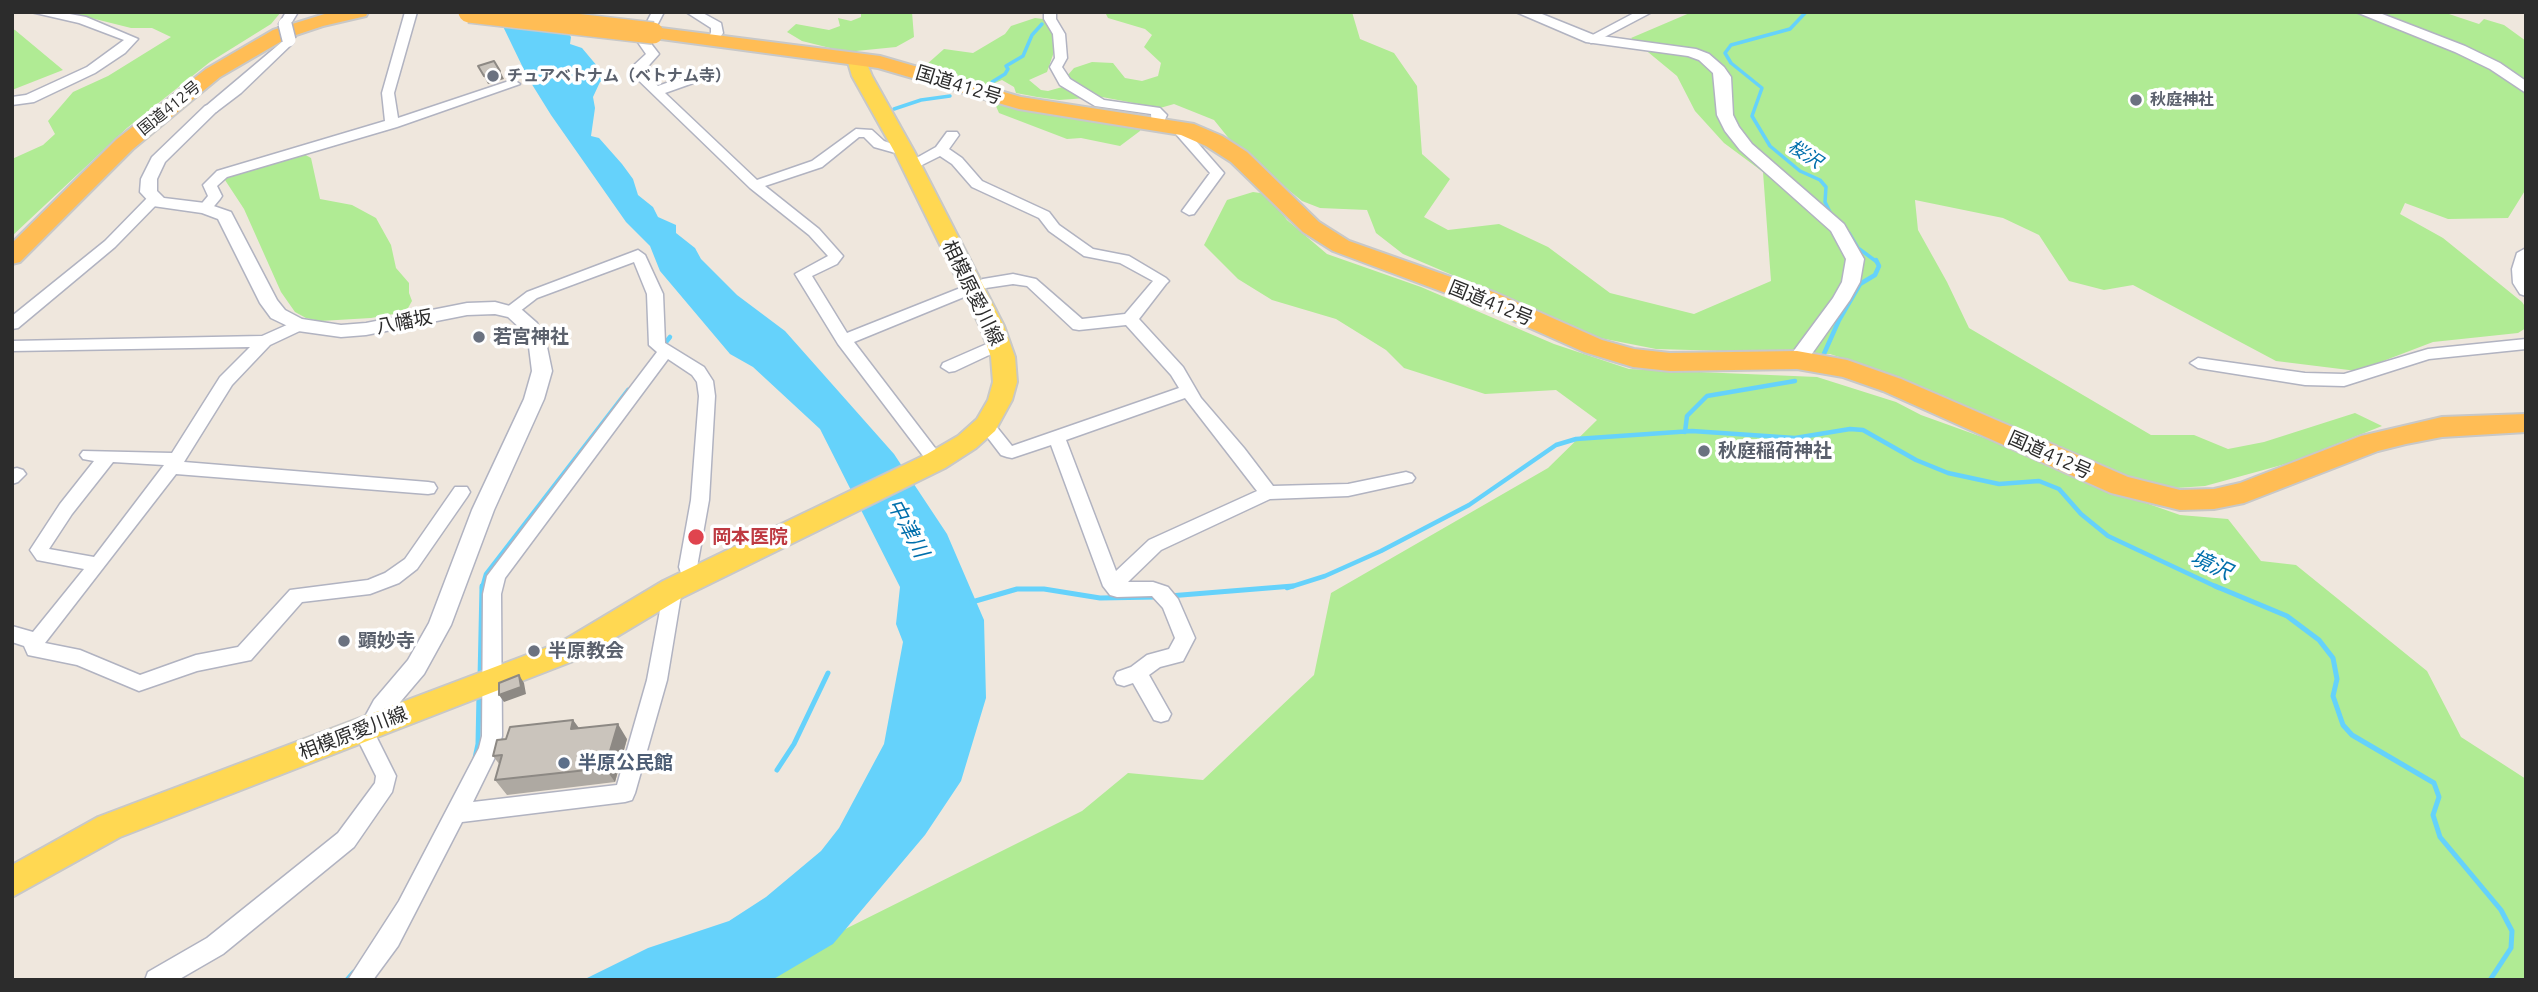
<!DOCTYPE html>
<html>
<head>
<meta charset="utf-8">
<style>
	body { margin:0 }
	#map { position:relative; width:2538px; height:992px; overflow:hidden; background:#efe7dd; font-family:Ubuntu,sans-serif }
	canvas { display:block }
	.frame { position:absolute; inset:0; border:14px solid #2c2c2c; pointer-events:none }
</style>
</head>
<body>
<div id="map">
<canvas width="2538" height="992"></canvas>
<div class="frame"></div>
</div>
<script>
const g = document.querySelector('canvas').getContext('2d');
g.lineJoin = 'round';
function paint(path, color) { g.fillStyle = color; g.fill(path, 'evenodd'); }
const toPath = rows => new Path2D(rows.map(r => 'M' + r).join(''));
function strokePath(path, color, width, dash) { g.strokeStyle = color; g.lineWidth = width; g.lineCap = dash ? 'butt' : 'round'; g.setLineDash(dash || []); g.stroke(path); }
function label(font, color, halo, rows, align = 'center') {
  g.font = font + ' Ubuntu,"Noto Sans JP",sans-serif'; g.lineWidth = 7; g.setLineDash([]); g.textBaseline = 'middle'; g.strokeStyle = halo; g.fillStyle = color; for (const [text, x, y, turn = 0] of rows) {
    g.save(); g.translate(x, y); g.rotate((+turn || 0) * Math.PI / 180); g.textAlign = isNaN(turn) ? turn : align; if (halo) g.strokeText(text, 0, 0); g.fillText(text, 0, 0); g.restore();
  }
}
const green = toPath([
	[67,12,281,12,271,24,210,62,127,128,12,236,12,159,43,145,55,134,48,121,73,92,108,76,171,37,152,28,131,28],
	[861,12,912,12,914,37,896,47,846,52,802,41,787,32,796,24,829,30,840,26,838,18,851,21,861,17],
	[1105,12,1352,12,1360,39,1394,53,1417,86,1422,154,1450,179,1424,217,1448,230,1499,224,1548,247,1610,293,1694,314,1771,281,1763,172,1724,143,1695,111,1677,76,1631,38,1692,12,2443,12,2479,24,2484,19,2504,25,2526,41,2526,189,2508,218,2448,219,2405,203,2400,214,2443,238,2522,302,2526,308,2526,328,2518,333,2433,342,2357,371,2276,361,2133,285,2104,290,2069,281,2039,235,2003,218,1915,200,1918,230,1947,282,1969,328,2151,435,2194,435,2228,449,2264,442,2355,413,2382,426,2289,463,2205,486,2162,489,2127,480,1881,371,1830,354,1656,349,1600,338,1403,254,1376,233,1367,210,1320,208,1302,201,1235,146,1214,120,1174,104,1160,108,1102,97,1059,100,1037,97,1016,93,1014,87,1002,80,988,86,979,86,926,65,944,49,973,53,1005,34,1011,26,1035,18,1043,19,1052,27,1055,49,1047,72,1029,80,1041,90,1048,91,1073,84,1067,76,1074,68,1092,62,1113,63,1125,78,1142,81,1158,76,1161,63,1144,47,1152,35,1145,29,1108,18],
	[12,29,15,30,63,70,12,90],
	[995,104,1062,115,1142,125,1140,131,1120,146,1081,138,1067,139,999,113],
	[302,153,311,158,320,199,352,205,376,218,391,245,396,268,409,283,409,293,412,301,408,308,399,313,371,318,320,321,306,318,295,312,281,292,244,209,225,180,231,174],
	[1253,192,1267,194,1287,220,1327,254,1421,287,1554,344,1629,369,1817,377,1896,402,1921,415,2032,455,2123,495,2180,515,2228,519,2261,561,2296,565,2427,671,2461,737,2526,779,2526,980,743,980,1082,811,1128,773,1203,780,1314,675,1331,593,1548,468,1597,420,1556,390,1485,394,1404,368,1386,350,1336,319,1272,300,1238,279,1204,245,1227,200]
]);
const water = toPath([
	[496,12,553,12,571,37,570,44,582,48,608,79,600,82,593,97,595,108,591,136,599,138,622,164,633,179,638,195,653,207,658,217,676,225,676,233,695,248,701,259,737,295,785,331,894,454,947,534,984,620,986,698,961,781,925,835,833,944,772,980,583,980,648,948,729,921,766,897,821,851,839,828,884,744,903,642,896,624,900,587,820,429,753,367,730,354,660,271,650,246,626,222,551,115,528,78]
]);
const streamFar2 = toPath([
	[1806,12,1790,29,1731,45,1725,53,1731,63,1762,88,1752,116,1770,146,1800,171,1820,180,1826,187,1825,202,1831,214],
	[992,82,1005,74,1008,69,1006,66,1023,56,1032,35,1042,24],
	[894,109,921,100,950,96],
	[1849,233,1858,248,1877,262]
]);
const streamFar1 = toPath([
	[662,347,670,337],
	[1823,356,1839,320,1860,284,1875,275,1879,266,1876,260],
	[1685,432,1687,416,1707,396,1795,381],
	[482,588,486,574,628,390],
	[1287,588,1325,576,1381,551,1469,505,1556,445,1576,439,1692,431,1795,438,1850,429,1863,430,1916,460,1948,473,1999,484,2039,481,2059,489,2081,514,2108,536,2219,588]
]);
const stream = toPath([
	[2215,586,2287,616,2319,640,2333,658,2337,679,2333,696,2343,725,2352,735,2434,783,2439,797,2433,815,2440,837,2501,910,2512,931,2511,948,2490,980],
	[1169,596,1293,586],
	[972,602,1017,589,1044,589,1100,598,1157,597],
	[480,678,482,586],
	[475,758,478,744,479,694],
	[777,770,794,744,828,673],
	[347,980,354,972]
]);
const minor = toPath([
	[31,12,59,12,86,17,138,39,125,53,95,73,34,102,12,105,12,97,26,95,87,67,124,40,79,23,31,12],
	[286,12,298,12,289,27,285,28,279,24,286,12],
	[405,12,417,12,394,93,398,118,509,81,514,80,520,84,397,127,227,177,217,186,222,196,220,199,210,211,200,211,198,208,208,196,203,185,217,171,385,121,382,93,405,12],
	[652,12,664,12,649,41,659,54,643,72,658,86,686,76,696,76,696,82,665,93,757,180,812,161,856,129,872,130,884,141,911,151,904,155,899,154,874,147,864,137,859,137,822,167,765,186,819,229,843,256,837,264,812,276,847,333,983,279,1013,274,1036,279,1082,319,1125,314,1153,281,1120,263,1084,256,1049,231,1039,218,972,187,952,164,940,156,916,168,911,169,904,165,936,147,947,132,957,132,959,135,949,149,962,158,982,181,1049,212,1059,225,1093,249,1129,256,1166,278,1169,281,1166,284,1139,319,1183,367,1201,398,1244,448,1273,486,1348,484,1406,472,1412,474,1415,478,1412,482,1348,496,1270,499,1161,550,1128,582,1153,582,1168,587,1178,599,1195,638,1183,661,1160,667,1149,675,1171,714,1168,720,1161,722,1154,720,1133,683,1124,686,1117,684,1114,678,1117,672,1131,667,1147,655,1169,649,1175,638,1163,608,1152,596,1117,597,1110,595,1103,586,1051,445,1012,458,1007,457,1001,455,978,425,986,419,992,421,1012,446,1179,388,1171,375,1126,325,1079,330,1073,329,1027,286,1013,284,986,288,854,342,945,461,942,465,930,465,838,344,795,274,828,256,809,235,750,188,631,73,633,66,646,54,637,41,652,12],
	[1185,398,1257,491,1149,540,1116,571,1066,440,1185,398],
	[686,12,701,12,721,23,723,33,715,44,707,44,705,41,711,33,711,28,686,12],
	[1044,12,1056,12,1056,19,1065,34,1067,58,1062,67,1070,79,1104,100,1160,108,1167,115,1162,126,1152,126,1151,114,1095,106,1060,85,1050,67,1055,58,1053,34,1044,19,1044,12],
	[1636,12,1652,12,1595,42,1591,43,1585,39,1636,12],
	[289,36,293,37,293,43,241,93,216,112,206,112,206,106,289,36],
	[1186,125,1191,126,1193,129,1189,133,1224,173,1194,214,1189,215,1182,211,1210,173,1175,133,1186,125],
	[154,195,161,199,159,202,115,247,18,328,12,329,12,316,105,241,149,196,154,195],
	[638,250,645,255,663,294,665,343,704,367,713,381,715,396,709,500,697,567,701,580,699,585,692,587,685,585,679,567,691,500,699,396,697,382,692,375,668,359,505,578,501,594,502,736,499,749,473,802,617,785,647,680,664,589,666,584,673,582,680,584,682,589,667,680,635,793,632,800,625,802,462,822,398,946,373,980,348,980,399,901,479,748,482,736,483,594,487,576,657,352,649,345,647,294,634,262,537,298,515,315,510,316,502,311,527,292,638,250],
	[298,320,306,325,304,329,270,345,232,385,184,462,428,482,434,483,437,488,434,493,428,494,176,474,45,643,80,650,140,675,196,655,238,647,290,590,368,580,385,573,405,559,455,487,467,487,470,492,467,497,417,569,399,583,370,594,302,602,251,660,197,671,139,691,77,665,28,655,24,646,12,642,12,626,33,632,84,569,37,560,30,550,60,504,94,461,83,459,80,455,83,451,172,453,220,377,250,347,12,351,12,341,262,336,298,320],
	[113,462,164,465,94,557,49,549,72,514,113,462],
	[998,339,1004,340,1006,344,1004,348,955,371,949,372,941,367,943,363,998,339],
	[2526,339,2526,349,2429,359,2344,386,2305,385,2198,368,2190,363,2198,358,2305,373,2344,374,2428,349,2526,339],
	[17,468,23,470,26,474,18,482,12,484,12,469,17,468],
	[362,719,369,722,396,776,392,792,354,847,223,954,178,980,145,980,148,972,207,938,338,833,375,783,376,776,352,728,355,722,362,719]
]);
const tertiary = toPath([
	[1516,12,1537,12,1594,35,1696,49,1709,54,1724,67,1731,77,1733,115,1739,127,1752,144,1844,224,1864,259,1860,282,1850,300,1804,365,1797,367,1790,365,1787,360,1833,298,1842,282,1846,259,1831,231,1740,150,1725,131,1717,115,1713,73,1699,60,1688,56,1586,42,1516,12],
	[2356,12,2377,12,2465,46,2500,63,2526,81,2526,93,2490,69,2455,52,2356,12],
	[211,104,219,109,165,162,157,179,157,191,164,198,205,203,231,212,277,300,285,310,302,319,341,325,366,323,467,303,495,302,521,309,537,323,547,347,552,371,544,399,494,510,451,625,424,674,390,714,382,731,373,734,364,731,361,724,374,700,408,660,429,623,472,510,524,399,532,371,529,347,522,330,508,317,495,314,467,315,366,335,341,337,298,331,271,318,260,303,218,219,202,213,153,206,140,192,141,179,152,157,205,106,211,104],
	[2526,248,2526,296,2520,294,2513,283,2512,269,2517,253,2526,248]
]);
const primary = toPath([
	[856,53,865,59,872,76,914,151,1004,326,1015,357,1017,382,1012,400,995,431,976,448,945,468,683,597,581,658,120,837,12,897,12,865,98,817,561,642,663,581,927,454,958,436,977,419,988,400,993,382,991,357,980,326,894,151,852,76,847,59,856,53]
]);
const trunk = toPath([
	[331,12,368,12,366,16,323,26,287,38,220,77,133,149,20,262,12,264,12,243,117,139,206,69,273,30,331,12],
	[653,27,880,56,1021,97,1194,124,1222,136,1247,152,1319,222,1349,241,1496,293,1602,340,1634,349,1670,353,1797,351,1847,360,1901,379,2128,477,2180,490,2214,489,2240,483,2361,436,2442,417,2526,414,2526,432,2442,437,2406,444,2378,451,2244,503,2214,509,2180,510,2111,493,1883,391,1843,377,1797,369,1670,371,1633,367,1584,352,1478,305,1333,251,1303,232,1231,162,1206,146,1181,135,1019,109,878,68,646,37,643,33,653,27]
]);
const minorBridge = toPath([
	[285,24,289,40]
]);
const trunkBridge = toPath([
	[469,12,653,33]
]);
const wall = toPath([
	[573,720,579,728,627,739,615,782,507,795,495,780,500,765,493,756,506,739]
]);
const shadedWall = toPath([
	[500,71,504,79,488,84,484,76],
	[519,675,524,683,526,694,504,702,499,695],
	[573,720,583,734,571,729],
	[618,724,627,739,615,782,605,768]
]);
const building = toPath([
	[494,61,500,71,484,76,478,66,494,61],
	[519,675,521,687,499,695,499,683,519,675],
	[573,720,571,729,618,724,605,768,495,780,502,755,493,756,497,740,506,739,510,727,573,720]
]);
const markers = [
	[493,76,7,"#6b7280"],
	[2136,100,7,"#6b7280"],
	[479,337,7,"#6b7280"],
	[1704,451,7,"#6b7280"],
	[696,537,9,"#e0444e"],
	[344,641,7,"#6b7280"],
	[534,651,7,"#6b7280"],
	[564,763,7,"#5c6f8a"]
];
const farWorshipnames = [
	["チュアベトナム（ベトナム寺）",507,76],
	["秋庭神社",2150,100]
];
const farStreetnames = [
	["国道412号",169,108,-39]
];
const farWaternames = [
	["桜沢",1805,154,33]
];
const streetNames = [
	["国道412号",959,85,17],
	["相模原愛川線",973,293,64],
	["国道412号",1491,303,22],
	["八幡坂",404,322,-11],
	["国道412号",2050,455,24],
	["相模原愛川線",353,733,-21]
];
const worshipNames = [
	["若宮神社",493,337],
	["秋庭稲荷神社",1718,451],
	["顕妙寺",358,641],
	["半原教会",548,651]
];
const healthNames = [
	["岡本医院",712,537]
];
const serviceNames = [
	["半原公民館",578,763]
];
const waterNames = [
	["中津川",908,528,62],
	["境沢",2211,565,24]
];
paint(green, '#b0eb94');
paint(water, '#65d2fb');
strokePath(streamFar2, '#65d2fb', 3.5);
strokePath(streamFar1, '#65d2fb', 4.5);
strokePath(stream, '#65d2fb', 5);
strokePath(minor, '#b1b3c1', 3);
strokePath(tertiary, '#b1b3c1', 3);
strokePath(primary, '#c8c8c8', 4);
strokePath(trunk, '#c8c8c8', 4);
paint(minor, '#fff');
paint(tertiary, '#fff');
paint(primary, '#ffd852');
paint(trunk, '#ffbd55');
strokePath(minorBridge, '#b1b3c1', 16, []);
strokePath(trunkBridge, '#c8c8c8', 24, []);
strokePath(minorBridge, '#fff', 13);
strokePath(trunkBridge, '#ffbd55', 21);
paint(wall, '#aea9a2');
paint(shadedWall, '#8d8984');
paint(building, '#cac4bc');
strokePath(building, '#8d8984', 2);
for (const [x, y, r, color] of markers) { const dot = new Path2D(); dot.arc(x, y, r, 0, 2 * Math.PI); g.fillStyle = color; g.fill(dot); strokePath(dot, '#fff', 2.5); }
label('bold 16px', '#5b616d', '#fff', farWorshipnames, 'left');
label('16px', '#2c2c2c', '#fff', farStreetnames);
label('italic 18px', '#006fac', '#fff', farWaternames);
label('19px', '#2c2c2c', '#fff', streetNames);
label('bold 19px', '#5b616d', '#fff', worshipNames, 'left');
label('bold 19px', '#be3a42', '#fff', healthNames, 'left');
label('bold 19px', '#4e5e75', '#fff', serviceNames, 'left');
label('italic 21px', '#006fac', '#fff', waterNames);
</script>
</body>
</html>
